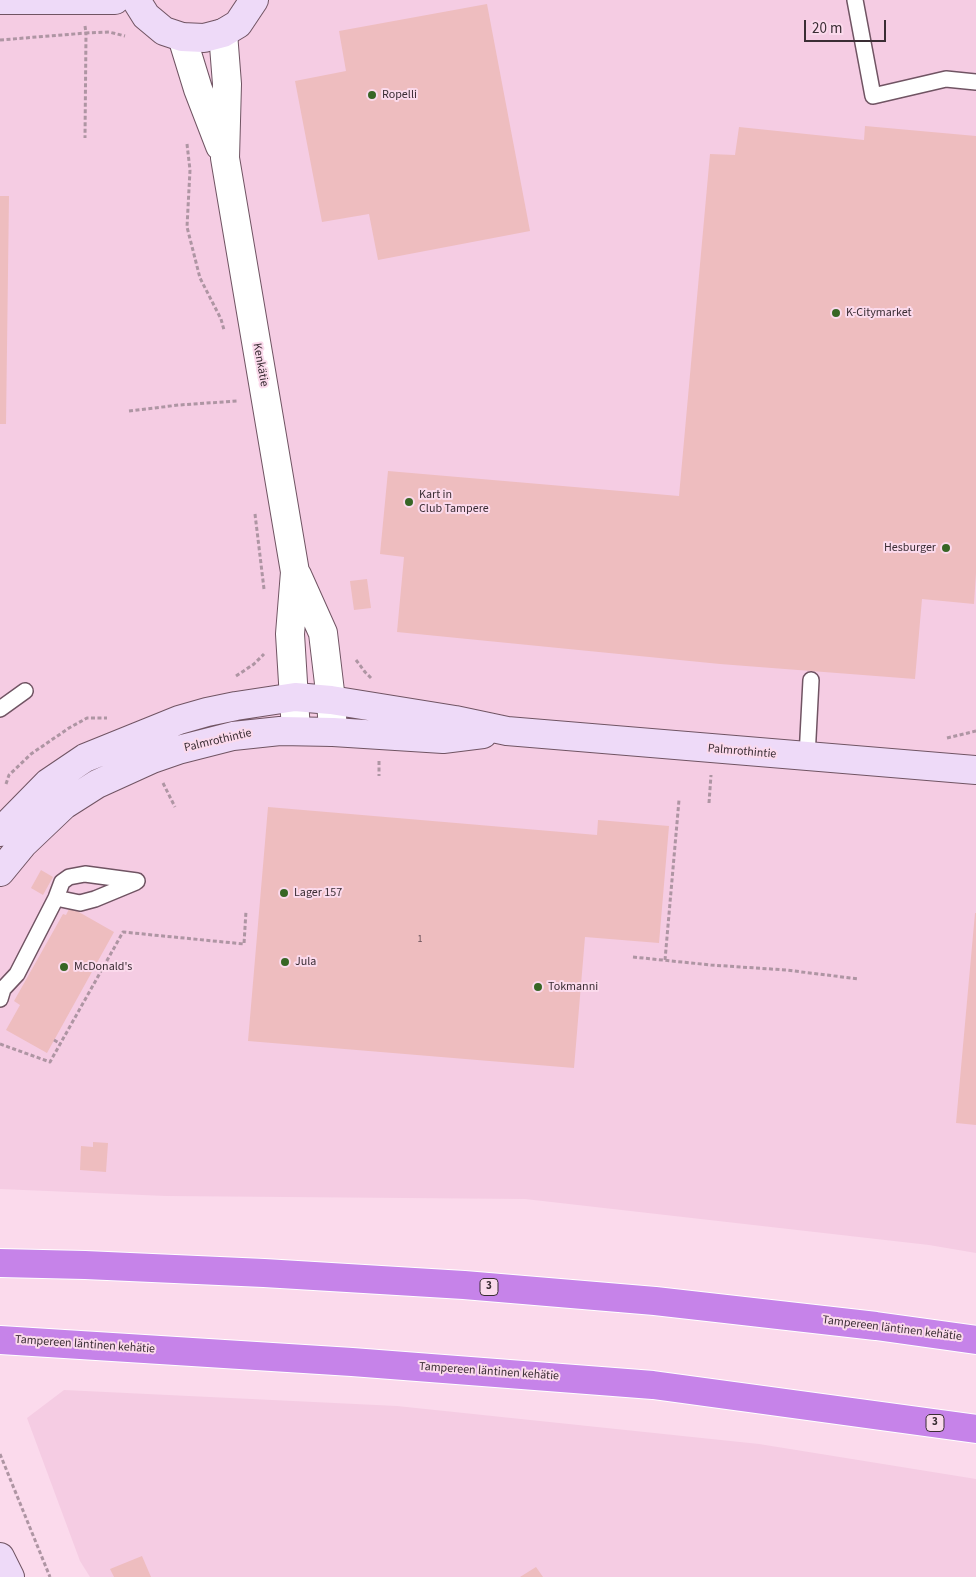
<!DOCTYPE html>
<html>
<head>
<meta charset="utf-8">
<style>
	body { margin:0 }
	#map { position:relative; width:976px; height:1577px; overflow:hidden; background:#fbdaec; font-family:"Source Sans 3",sans-serif }
	canvas { display:block }
	.scale { position:absolute; left:804px; top:20px; width:82px; height:22px; box-sizing:border-box; border:2px solid #3a2d34; border-top:0; padding-left:6px; font-size:15px; line-height:18px; white-space:nowrap; color:#3a2d34; -webkit-text-stroke:4px #fbdaec; paint-order:stroke }
</style>
</head>
<body>
<div id="map">
<canvas width="976" height="1577"></canvas>
<div class="scale">20 m</div>
</div>
<script>
const g = document.querySelector('canvas').getContext('2d');
g.lineJoin = 'round';
function paint(path, color) { g.fillStyle = color; g.fill(path, 'evenodd'); }
const toPath = rows => new Path2D(rows.map(r => 'M' + r).join(''));
function strokePath(path, color, width, dash) { g.strokeStyle = color; g.lineWidth = width; g.lineCap = dash ? 'butt' : 'round'; g.setLineDash(dash || []); g.stroke(path); }
function label(font, color, halo, rows, align = 'center') {
  g.font = font + ' "Source Sans 3",sans-serif'; g.lineWidth = 4; g.setLineDash([]); g.textBaseline = 'middle'; g.strokeStyle = halo; g.fillStyle = color; for (const [text, x, y, turn = 0] of rows) {
    g.save(); g.translate(x, y); g.rotate((+turn || 0) * Math.PI / 180); g.textAlign = isNaN(turn) ? turn : align; if (halo) g.strokeText(text, 0, 0); g.fillText(text, 0, 0); g.restore();
  }
}
const built = toPath([
	[0,0,976,0,976,1253,929,1245,525,1199,166,1196,0,1189],
	[64,1390,397,1406,759,1444,976,1479,976,1577,90,1577,80,1561,27,1418]
]);
const building = toPath([
	[487,4,530,231,378,260,369,214,322,222,295,81,346,71,339,31],
	[865,126,976,136,976,573,974,604,922,599,915,679,720,664,397,632,404,557,380,554,388,471,679,496,710,154,735,155,739,127,864,140],
	[0,196,9,196,6,424,0,424],
	[367,579,371,608,354,610,350,581],
	[268,807,597,835,598,820,669,826,659,943,585,937,574,1068,248,1041],
	[41,870,53,877,43,895,31,888],
	[70,907,114,932,47,1053,6,1030,20,1005,14,1001,63,914,66,915],
	[975,913,976,913,976,1125,956,1123],
	[93,1142,108,1143,106,1172,80,1170,81,1146,93,1147],
	[142,1556,151,1577,114,1577,110,1569],
	[536,1567,543,1577,520,1577]
]);
const path = toPath([
	[85,26,86,33,109,32,125,36],
	[0,40,86,33,85,138],
	[187,144,190,170,187,227,200,278,221,319,224,330],
	[129,411,179,405,237,401],
	[255,514,264,589],
	[356,660,365,672,371,678],
	[236,676,254,664,264,654],
	[947,738,976,731],
	[379,761,379,776],
	[163,783,175,807],
	[6,784,9,775,31,754,69,728,87,718,107,718],
	[709,803,711,775],
	[633,957,711,965,786,970,859,979],
	[665,960,679,800],
	[54,1040,61,1044],
	[0,1044,50,1062,123,932,244,944,246,911],
	[0,1454,50,1577]
]);
const lane = toPath([
	[855,0,873,96,946,79,976,82],
	[0,709,25,691],
	[807,757,811,680],
	[56,898,80,903,95,899,136,882],
	[0,999,3,989,17,974,56,898,62,882,69,877,85,874,137,881]
]);
const street = toPath([
	[223,33,227,84,225,158,295,572,290,634,296,731],
	[182,37,198,89,220,146],
	[297,575,323,633,331,700,333,732]
]);
const secondary = toPath([
	[0,0,115,0],
	[136,0,146,16,164,31,182,37,204,38,223,33,238,24,254,0],
	[0,832,48,783,85,758,179,720,207,712,236,706,295,697,331,700,455,720,507,731,976,770],
	[0,872,23,844,64,805,97,784,152,759,178,750,233,736,280,731,333,732,443,739,483,734],
	[0,1557,10,1577]
]);
const highway = toPath([
	[0,1263,85,1265,264,1273,464,1285,655,1301,876,1326,976,1340],
	[0,1340,352,1362,653,1385,976,1429]
]);
const markers = [
	[372,95,5,"#376625"],
	[836,313,5,"#376625"],
	[409,502,5,"#376625"],
	[946,548,5,"#376625"],
	[284,893,5,"#376625"],
	[285,962,5,"#376625"],
	[64,967,5,"#376625"],
	[538,987,5,"#376625"]
];
const numberNames = [
	["1",420,940]
];
const shields = [
	[489,1287,18],
	[935,1423,18]
];
const shieldNames = [
	["3",489,1287],
	["3",935,1423]
];
const poiNames = [
	["Ropelli",382,95],
	["K-Citymarket",846,313],
	["Kart in",419,495],
	["Club Tampere",419,509],
	["Hesburger",936,548,"right"],
	["Lager 157",294,893],
	["Jula",295,962],
	["McDonald's",74,967],
	["Tokmanni",548,987]
];
const streetNames = [
	["Kenkätie",260,365,80],
	["Palmrothintie",218,741,-13],
	["Palmrothintie",742,752,5],
	["Tampereen läntinen kehätie",892,1329,7],
	["Tampereen läntinen kehätie",85,1345,4],
	["Tampereen läntinen kehätie",489,1372,4]
];
paint(built, '#f5cce3');
paint(building, '#eebdbf');
strokePath(lane, '#705463', 18);
strokePath(street, '#705463', 30);
strokePath(secondary, '#705463', 30);
strokePath(highway, '#fff', 30);
strokePath(path, '#ae95a3', 3, [4, 2.5]);
strokePath(lane, '#fff', 15);
strokePath(street, '#fff', 28);
strokePath(secondary, '#eedaf8', 28);
strokePath(highway, '#c683e9', 28);
for (const [x, y, r, color] of markers) { const dot = new Path2D(); dot.arc(x, y, r, 0, 2 * Math.PI); g.fillStyle = color; g.fill(dot); strokePath(dot, '#fbdaec', 2); }
label('10px', '#675157', null, numberNames);
for (const [x, y, w] of shields) { const box = new Path2D(); box.roundRect(x - w / 2, y - 8.5, w, 17, 4); g.fillStyle = '#fbdaec'; g.fill(box); strokePath(box, '#3a2d34', 1); }
label('bold 11px', '#3a2d34', null, shieldNames);
label('12px', '#3a2d34', '#fbdaec', poiNames, 'left');
label('12px', '#3a2d34', '#fbdaec', streetNames);
</script>
</body>
</html>
